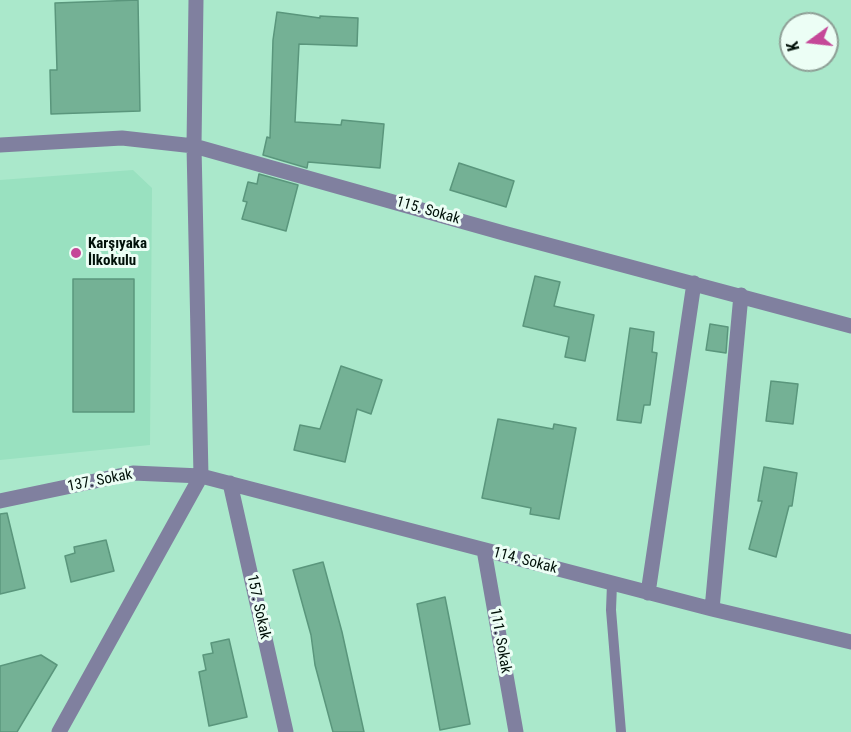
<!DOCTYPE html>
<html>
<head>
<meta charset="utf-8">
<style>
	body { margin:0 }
	#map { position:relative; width:851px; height:732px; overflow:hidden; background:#aae8cb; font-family:"Roboto Condensed",sans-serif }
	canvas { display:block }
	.north { position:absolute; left:779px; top:12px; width:60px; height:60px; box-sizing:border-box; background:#ecfef5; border:2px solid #8e9f96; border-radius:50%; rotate:255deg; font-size:16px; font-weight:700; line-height:24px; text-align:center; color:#001008 }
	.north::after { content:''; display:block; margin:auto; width:21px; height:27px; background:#c54898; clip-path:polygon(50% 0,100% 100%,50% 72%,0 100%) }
</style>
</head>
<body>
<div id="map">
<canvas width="851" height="732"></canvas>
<div class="north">K</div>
</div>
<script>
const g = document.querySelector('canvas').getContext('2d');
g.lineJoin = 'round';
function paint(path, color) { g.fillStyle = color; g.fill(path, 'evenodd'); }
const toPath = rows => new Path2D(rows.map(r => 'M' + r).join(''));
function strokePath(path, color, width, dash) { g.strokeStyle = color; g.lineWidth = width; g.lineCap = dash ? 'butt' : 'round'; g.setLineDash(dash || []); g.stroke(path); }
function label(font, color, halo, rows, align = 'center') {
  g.font = font + ' "Roboto Condensed",sans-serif'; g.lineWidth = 6; g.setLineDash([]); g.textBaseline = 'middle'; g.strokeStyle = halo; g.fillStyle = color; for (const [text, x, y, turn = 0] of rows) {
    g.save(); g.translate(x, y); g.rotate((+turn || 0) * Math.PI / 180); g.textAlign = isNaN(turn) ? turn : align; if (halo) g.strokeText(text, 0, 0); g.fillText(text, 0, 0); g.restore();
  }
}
const built = toPath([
	[133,170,152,188,150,445,0,460,0,180]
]);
const building = toPath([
	[138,0,140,111,51,114,50,70,57,70,55,3,138,0],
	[277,12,320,18,320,16,358,18,357,46,299,44,295,122,341,125,342,120,384,124,380,168,308,162,307,168,263,155,267,137,270,138,273,40,277,12],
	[459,163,514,181,506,207,450,190,459,163],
	[259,174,298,185,286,231,242,219,247,202,243,201,248,182,257,184,259,174],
	[535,276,560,282,554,306,594,315,585,361,565,357,569,337,523,326,535,276],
	[73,279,134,279,134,412,73,412,73,279],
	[710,324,728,327,726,353,706,350,710,324],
	[630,328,654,332,652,352,657,353,650,405,644,405,641,423,617,420,630,328],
	[341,366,382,380,371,414,357,409,345,462,294,450,300,425,320,429,341,366],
	[771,381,798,384,793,424,766,421,771,381],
	[498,419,553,429,554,424,576,428,559,519,530,514,531,508,482,498,498,419],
	[764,467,797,473,792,506,789,506,776,557,749,549,762,501,758,501,764,467],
	[7,513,25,588,0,594,0,514,7,513],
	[106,540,114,571,71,582,65,556,75,553,74,547,106,540],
	[323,562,342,632,364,732,333,732,315,665,311,635,293,570,323,562],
	[445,597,470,724,440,730,417,604,445,597],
	[229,639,247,717,209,726,199,672,206,670,203,655,213,653,211,643,229,639],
	[41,655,57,665,17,732,0,732,0,666,41,655]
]);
const lane = toPath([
	[612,584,611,610,621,732]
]);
const street = toPath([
	[0,145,122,138,194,146,507,234,851,326],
	[230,483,286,732],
	[0,501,133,473,201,476,712,609,851,642],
	[484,550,516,732],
	[648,593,694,283],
	[712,609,741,295],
	[59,732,201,476,194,146,196,0]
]);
const markers = [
	[76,253,6,"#c54898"]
];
const streetNames = [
	["115. Sokak",428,211,16],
	["137. Sokak",100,481,-11],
	["114. Sokak",525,561,15],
	["157. Sokak",258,607,78],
	["111. Sokak",500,641,80]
];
const poiNames = [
	["Karşıyaka",88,244],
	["İlkokulu",88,261]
];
paint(built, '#99e1c0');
paint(building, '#74b195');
strokePath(building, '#5a967c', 1.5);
strokePath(lane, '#80809f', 10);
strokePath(street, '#80809f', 15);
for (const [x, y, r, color] of markers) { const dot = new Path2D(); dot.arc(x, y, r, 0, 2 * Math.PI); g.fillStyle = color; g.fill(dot); strokePath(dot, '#ecfef5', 2); }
label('15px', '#001008', '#ecfef5', streetNames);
label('bold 15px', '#001008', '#ecfef5', poiNames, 'left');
</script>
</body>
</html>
